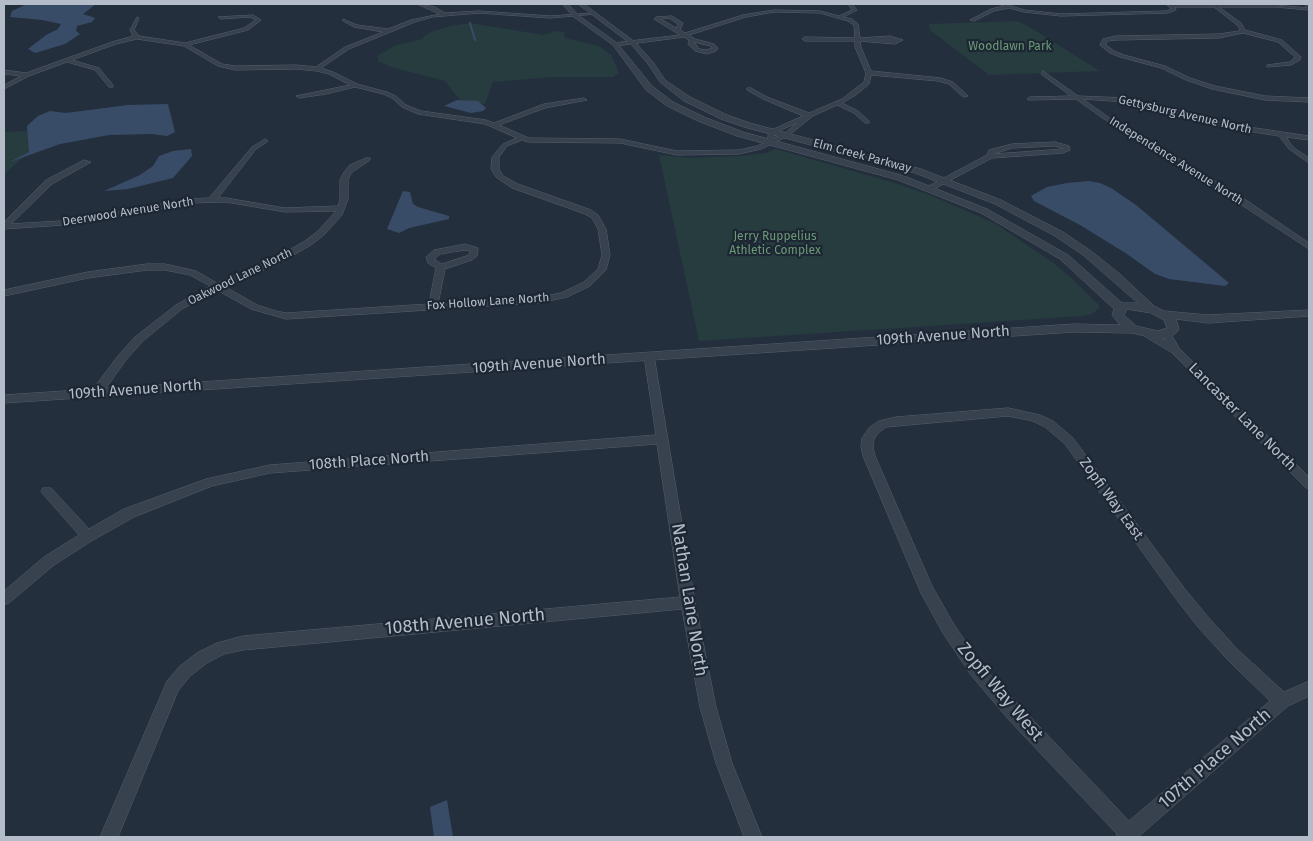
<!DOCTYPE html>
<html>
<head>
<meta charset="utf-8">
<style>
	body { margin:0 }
	#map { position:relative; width:1313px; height:841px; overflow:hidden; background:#242f3e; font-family:"Fira Sans",sans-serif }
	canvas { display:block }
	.frame { position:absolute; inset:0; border:5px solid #b4bcc9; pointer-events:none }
</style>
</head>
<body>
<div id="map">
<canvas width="1313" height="841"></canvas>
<div class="frame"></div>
</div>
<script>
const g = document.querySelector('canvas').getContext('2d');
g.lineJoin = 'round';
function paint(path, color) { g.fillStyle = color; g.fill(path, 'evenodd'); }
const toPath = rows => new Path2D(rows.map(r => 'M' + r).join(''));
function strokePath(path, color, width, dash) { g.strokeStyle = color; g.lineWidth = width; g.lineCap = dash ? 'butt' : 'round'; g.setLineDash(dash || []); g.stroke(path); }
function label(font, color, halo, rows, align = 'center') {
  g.font = font + ' "Fira Sans",sans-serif'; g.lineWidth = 4.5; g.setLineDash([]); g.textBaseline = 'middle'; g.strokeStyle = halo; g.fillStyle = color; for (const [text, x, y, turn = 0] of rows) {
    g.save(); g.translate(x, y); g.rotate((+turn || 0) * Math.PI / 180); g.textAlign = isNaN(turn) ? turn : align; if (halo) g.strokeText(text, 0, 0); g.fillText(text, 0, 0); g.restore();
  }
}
const green = toPath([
	[1017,21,1028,26,1100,71,989,75,930,30,929,24],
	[470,23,544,35,555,31,564,32,565,38,599,46,611,55,619,73,613,77,553,77,493,82,485,104,459,99,445,81,391,67,378,61,378,55,397,45,423,39,424,36,431,32,450,26],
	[54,130,4,174,4,132],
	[776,149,898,184,932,196,996,224,1052,262,1069,276,1099,305,1099,308,1092,314,1083,316,699,341,659,155,689,158,740,156,766,153]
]);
const water = toPath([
	[27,4,96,4,83,14,95,18,92,22,77,26,76,31,80,34,65,44,35,53,28,49,46,35,58,29,61,24,42,20,10,17,12,11],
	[457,100,478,101,486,108,483,111,471,113,444,106],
	[168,104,175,132,167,136,152,134,109,135,60,144,10,162,29,152,27,126,38,116,50,111,66,113,128,105],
	[191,149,192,156,173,178,128,189,104,191,140,175,153,166,159,156,173,151],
	[1089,181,1100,183,1111,188,1136,205,1229,283,1225,286,1169,279,1155,274,1127,254,1080,225,1034,201,1031,196,1047,187,1067,183],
	[403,191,410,192,413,204,418,207,449,216,449,219,409,228,399,233,387,229],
	[447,800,453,837,434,837,430,807]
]);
const stream = toPath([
	[470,23,475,40]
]);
const minor = toPath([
	[417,4,435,7,445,13,479,11,550,16,593,13,595,14,550,18,479,13,432,17,415,22,349,49,321,68,333,72,357,84,387,92,396,96,406,105,421,111,486,120,494,123,544,104,584,98,587,100,545,108,499,125,529,138,620,139,677,151,739,150,757,146,767,142,769,131,803,116,763,99,747,90,747,88,751,88,767,97,809,113,842,99,864,82,866,73,855,47,855,41,805,41,802,39,805,37,855,38,854,25,848,21,820,13,774,12,746,17,689,35,695,39,714,44,718,48,716,51,707,54,695,51,688,44,689,40,684,37,615,46,613,43,680,35,654,19,656,17,672,16,683,23,680,30,685,33,743,15,774,10,820,11,839,16,852,10,848,4,852,4,857,10,843,17,852,19,858,24,860,38,890,36,903,40,895,44,860,41,861,47,871,71,941,78,953,82,968,96,963,97,949,84,938,81,871,75,869,84,856,95,842,103,858,111,869,121,869,123,865,123,854,113,837,105,813,116,788,136,761,149,739,154,677,155,620,143,528,142,522,140,507,146,499,157,499,169,503,176,518,184,591,210,598,215,606,229,610,255,606,270,590,286,567,297,539,303,286,319,251,309,217,290,182,309,143,341,126,360,101,395,93,395,92,392,93,389,118,356,135,337,176,305,210,286,190,275,165,270,147,270,88,278,4,296,4,290,88,272,147,264,165,264,196,271,217,283,270,261,305,241,318,231,336,211,285,212,226,202,189,203,77,224,4,229,4,222,46,180,84,160,91,162,52,184,11,224,77,220,189,199,209,198,252,147,265,139,268,141,267,142,256,149,218,198,226,198,285,208,338,206,340,199,340,180,344,172,350,165,366,158,370,158,370,160,351,173,348,180,348,199,342,215,324,235,311,245,276,265,224,286,257,305,276,311,286,313,429,304,436,268,428,263,426,257,434,250,465,244,478,248,477,256,472,260,445,269,438,304,539,297,561,293,584,282,598,269,602,255,598,229,592,218,585,214,512,188,496,177,491,169,492,157,503,144,517,138,485,124,418,114,402,107,392,98,383,94,355,87,326,94,299,98,296,96,350,85,329,74,317,71,296,69,235,70,218,66,184,46,137,39,116,44,72,60,99,68,113,85,113,87,109,87,95,70,67,62,29,76,4,89,4,85,21,76,4,74,4,70,26,73,112,42,133,36,130,30,137,17,139,18,134,30,139,36,185,43,244,28,256,20,250,17,220,19,218,17,253,15,261,20,248,30,189,45,222,64,235,66,296,65,316,67,345,47,383,32,354,27,343,21,343,19,357,25,388,29,411,20,440,14,417,4],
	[669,18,678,24,676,28,661,19,669,18],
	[694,42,710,46,712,48,707,50,699,49,694,42],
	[797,123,784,134,774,138,774,133,797,123],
	[465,250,470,251,469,255,442,264,435,260,435,258,440,254,465,250],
	[999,4,1005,4,1024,10,1061,14,1167,11,1171,9,1166,4,1276,5,1309,8,1309,10,1276,7,1219,7,1241,23,1245,30,1282,40,1301,57,1300,60,1291,65,1267,67,1267,65,1290,62,1295,57,1278,42,1243,33,1219,38,1116,40,1107,41,1106,45,1114,51,1124,55,1165,66,1190,78,1215,86,1265,96,1309,98,1309,102,1265,100,1212,89,1186,80,1161,68,1120,57,1110,53,1100,45,1103,39,1116,36,1219,34,1239,31,1240,29,1237,25,1214,7,1175,7,1176,10,1168,13,1061,16,1024,12,1009,8,994,11,974,21,970,20,991,9,1004,6,999,4],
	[1043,71,1078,96,1126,98,1235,125,1309,136,1309,140,1286,137,1293,147,1309,158,1309,163,1289,149,1279,136,1235,129,1126,102,1083,99,1108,117,1237,194,1309,243,1309,249,1231,198,1104,119,1076,99,1028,100,1027,99,1030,97,1071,96,1041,74,1043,71],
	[1055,142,1069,146,1070,150,1063,153,992,158,932,190,925,188,987,155,989,150,1012,144,1055,142],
	[1055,146,1064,149,994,154,1012,148,1055,146],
	[1147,331,1165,340,1162,334,1167,331,1170,332,1179,348,1309,477,1309,489,1305,487,1171,352,1144,336,1142,334,1144,332,1147,331],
	[649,353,654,356,695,602,716,707,732,763,762,837,744,837,716,763,700,707,682,609,243,650,224,654,207,663,190,676,178,691,118,837,100,837,167,681,180,666,197,653,217,643,243,636,680,597,657,444,270,473,212,486,134,517,93,540,54,565,9,603,4,605,4,591,44,557,79,535,43,494,41,491,43,488,51,488,89,529,124,509,206,479,270,465,656,435,644,356,649,353],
	[1008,408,1040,415,1053,421,1073,438,1184,588,1208,617,1237,649,1284,692,1309,681,1309,696,1288,706,1138,837,1116,837,1117,834,1009,720,971,675,943,633,921,593,863,456,861,447,862,438,870,427,879,421,896,417,1008,408],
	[1008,416,1033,421,1045,427,1065,444,1174,596,1198,627,1227,659,1270,701,1129,821,981,665,953,623,932,586,875,456,873,447,874,439,878,433,886,427,1008,416]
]);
const tertiary = toPath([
	[562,4,568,4,578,15,617,43,652,86,673,102,704,117,743,132,904,176,987,209,1068,255,1122,303,1138,303,1083,255,1055,236,995,204,915,173,744,127,721,119,684,101,660,82,648,64,631,44,578,4,584,4,635,42,653,62,665,80,690,97,727,115,750,123,921,169,1001,200,1063,232,1091,251,1121,275,1154,306,1164,311,1208,315,1309,310,1309,316,1208,323,1176,319,1179,329,1177,332,1171,337,1158,339,1132,333,1074,332,4,403,4,395,1074,324,1120,325,1112,315,1114,309,1060,259,981,213,898,180,737,136,698,121,667,106,646,90,613,45,574,17,562,4],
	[1127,309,1151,313,1164,320,1167,328,1158,331,1136,326,1124,315,1127,309],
	[1305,4,1309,4,1309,10,1307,9,1305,4]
]);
const farParknames = [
	["Woodlawn Park",1010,47],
	["Jerry Ruppelius",775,237],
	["Athletic Complex",775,251]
];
const farStreetnames = [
	["Gettysburg Avenue North",1185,115,13],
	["Elm Creek Parkway",862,156,15],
	["Independence Avenue North",1176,161,32],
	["Deerwood Avenue North",128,212,-9],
	["Oakwood Lane North",240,277,-26],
	["Fox Hollow Lane North",488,302,-4]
];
const streetNames = [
	["109th Avenue North",943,336,-4],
	["109th Avenue North",539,364,-4],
	["109th Avenue North",135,390,-4],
	["Lancaster Lane North",1242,417,45],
	["108th Place North",369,461,-4],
	["Zopfi Way East",1111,499,54]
];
const nearStreetnames = [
	["Nathan Lane North",689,600,81],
	["108th Avenue North",465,622,-5],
	["Zopfi Way West",1000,692,50],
	["107th Place North",1215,759,-41]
];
paint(green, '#263c3f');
paint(water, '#394c67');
strokePath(stream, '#394c67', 2);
strokePath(minor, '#565f6c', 1);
strokePath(tertiary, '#565f6c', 1);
paint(minor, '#38414e');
paint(tertiary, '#38414e');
label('12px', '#6b9a76', '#1d2633', farParknames);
label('12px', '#b4bcc9', '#1d2633', farStreetnames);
label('15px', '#b4bcc9', '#1d2633', streetNames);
label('18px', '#b4bcc9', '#1d2633', nearStreetnames);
</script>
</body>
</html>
